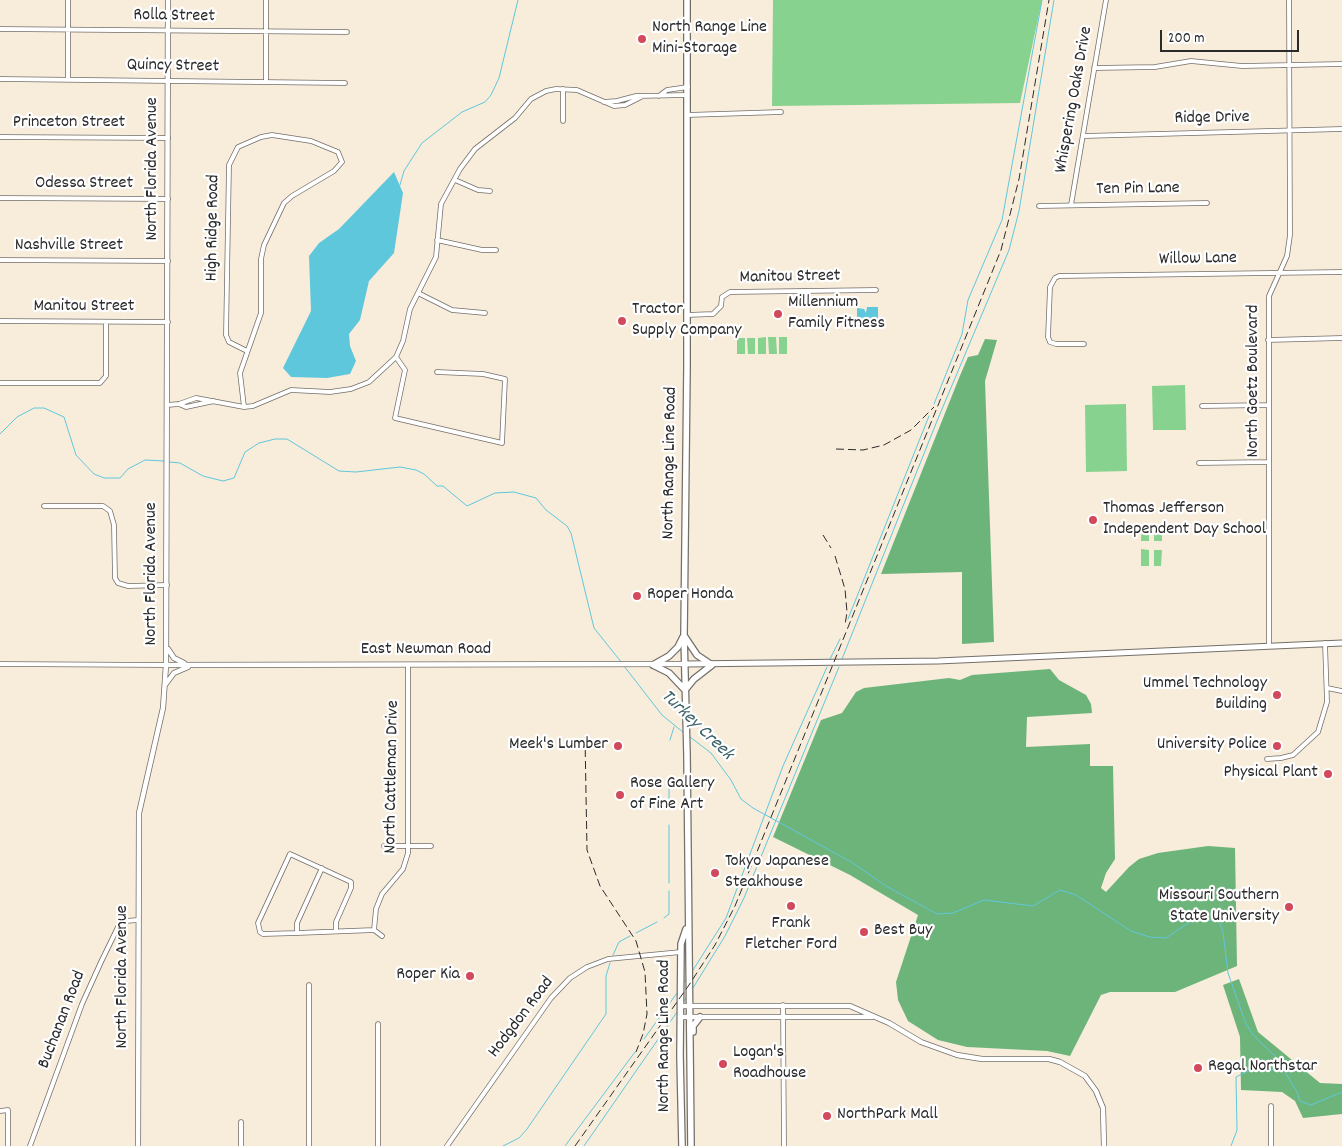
<!DOCTYPE html>
<html>
<head>
<meta charset="utf-8">
<style>
	body { margin:0 }
	#map { position:relative; width:1342px; height:1146px; overflow:hidden; background:#f8ecdb; font-family:Dekko,sans-serif }
	canvas { display:block }
	.scale { position:absolute; left:1160px; top:30px; width:139px; height:22px; box-sizing:border-box; border:2px solid #2b2b2b; border-top:0; padding-left:6px; font-size:15px; line-height:18px; white-space:nowrap; color:#2b2b2b; -webkit-text-stroke:4px #fff; paint-order:stroke }
</style>
</head>
<body>
<div id="map">
<canvas width="1342" height="1146"></canvas>
<div class="scale">200 m</div>
</div>
<script>
const g = document.querySelector('canvas').getContext('2d');
g.lineJoin = 'round';
function paint(path, color) { g.fillStyle = color; g.fill(path, 'evenodd'); }
const toPath = rows => new Path2D(rows.map(r => 'M' + r).join(''));
function strokePath(path, color, width, dash) { g.strokeStyle = color; g.lineWidth = width; g.lineCap = dash ? 'butt' : 'round'; g.setLineDash(dash || []); g.stroke(path); }
function label(font, color, halo, rows, align = 'center') {
  g.font = font + ' Dekko,sans-serif'; g.lineWidth = 4.5; g.setLineDash([]); g.textBaseline = 'middle'; g.strokeStyle = halo; g.fillStyle = color; for (const [text, x, y, turn = 0] of rows) {
    g.save(); g.translate(x, y); g.rotate((+turn || 0) * Math.PI / 180); g.textAlign = isNaN(turn) ? turn : align; if (halo) g.strokeText(text, 0, 0); g.fillText(text, 0, 0); g.restore();
  }
}
const green = toPath([
	[773,0,1042,0,1020,103,772,106],
	[766,337,766,354,758,354,758,338],
	[768,337,776,337,777,354,769,354],
	[779,337,787,337,787,354,779,354],
	[737,338,745,338,745,354,737,354],
	[747,338,755,338,755,354,748,354],
	[1185,385,1186,430,1153,430,1152,386],
	[1126,404,1127,471,1086,472,1085,405],
	[1142,524,1149,524,1149,541,1141,541],
	[1154,524,1162,524,1162,541,1154,541],
	[1141,549,1149,550,1149,566,1141,566],
	[1154,550,1162,550,1161,566,1154,566]
]);
const forest = toPath([
	[985,339,997,340,985,381,994,642,962,644,962,572,881,574,959,378,968,357,978,355],
	[1050,669,1059,680,1086,695,1091,704,1092,713,1027,717,1026,747,1090,744,1090,766,1113,766,1115,859,1106,873,1101,888,1106,892,1129,867,1139,859,1158,853,1208,846,1235,848,1237,966,1175,992,1110,992,1101,995,1070,1056,1047,1051,967,1047,938,1040,908,1021,898,1000,896,982,918,915,850,875,773,837,821,720,842,713,856,692,864,688,949,678,960,680,972,675],
	[1239,979,1258,1032,1320,1083,1342,1084,1342,1114,1303,1118,1295,1101,1282,1092,1241,1090,1240,1037,1223,985]
]);
const water = toPath([
	[394,172,403,193,394,253,369,281,360,320,349,334,350,346,356,361,350,374,327,378,291,377,283,368,311,311,309,256,319,243,339,229],
	[867,307,878,307,878,324,867,324,867,320,857,323,857,308,864,309,866,313]
]);
const stream = toPath([
	[400,185,404,171,422,143,462,112,485,102,491,95,499,78,518,0],
	[934,404,962,334,968,300,1002,220,1042,0],
	[0,434,17,417,34,408,44,408,64,417,76,455,94,474,104,478,120,478,128,469,145,460,165,461],
	[169,462,180,463,203,476,223,481,234,478,245,452,259,443,275,439,287,439,339,471,356,472,400,467,416,470,424,474,437,486,443,486,467,506,495,493,514,492,536,498,546,510,567,526,571,533,594,628,622,663],
	[848,619,929,416],
	[830,659,840,639],
	[842,659,937,421,1009,250,1019,211,1054,0],
	[624,666,662,715,684,733],
	[690,737,711,753,731,780,741,799,753,808,853,863,886,886,937,914,953,913,984,900,1033,906,1060,890,1076,895,1131,931,1150,937,1166,938,1194,919,1219,921,1223,932,1228,973,1246,1024,1254,1036,1276,1057,1297,1092,1300,1101,1311,1105,1342,1092],
	[670,740,674,727],
	[669,807,669,779],
	[669,825,669,883],
	[664,918,669,914,669,891],
	[636,933,657,922],
	[613,955,619,942,630,936],
	[693,970,726,918,783,766,827,667],
	[684,982,686,980],
	[693,988,725,936,744,898,839,667],
	[684,1001,686,998],
	[644,1039,677,993],
	[503,1146,519,1138,527,1129,606,1014,606,976,610,963],
	[565,1146,635,1052],
	[584,1146,677,1012],
	[1231,1146,1237,1130,1236,1077,1250,1070,1270,1071,1275,1068,1278,1060]
]);
const minor = toPath([
	[68,0,68,80],
	[266,0,266,82],
	[0,29,347,32],
	[1094,68,1155,67,1191,61,1242,66,1342,64],
	[0,79,345,83],
	[659,96,667,90,688,87],
	[604,102,617,101,636,96,687,95],
	[687,115,781,112],
	[563,121,563,89],
	[1084,136,1342,129],
	[0,137,168,138],
	[455,180,478,190,490,191],
	[0,198,168,199],
	[1071,205,1106,0],
	[1039,206,1207,203],
	[437,240,482,250,496,250],
	[0,260,168,261],
	[418,293,452,310,485,313],
	[687,315,713,314,721,306,722,297,730,292,876,290],
	[0,321,168,322],
	[1268,340,1342,338],
	[1084,344,1056,344,1050,342,1048,337,1050,287,1055,278,1059,276,1342,272],
	[396,357,405,370,395,418,502,443,505,379,483,374,437,372],
	[0,383,100,383,106,376,106,322],
	[179,404,186,407,214,401],
	[167,405,179,404,196,398,244,407,253,406,291,390,330,392,351,389,369,382,396,357,403,341,410,309,436,257,441,204,460,169,475,149,515,118,531,99,546,91,556,89,577,90,614,106,625,105,641,97],
	[1202,406,1269,405],
	[244,407,240,373,261,313,261,259,264,245,284,203,292,196,334,171,342,162,338,152,311,141,272,135,261,137,238,147,229,165,226,335,229,342,247,351],
	[1199,463,1269,462],
	[44,506,103,506,110,511,114,525,115,578,118,583,128,586,167,585],
	[1269,646,1269,296,1287,256,1290,235,1289,0],
	[0,664,166,665],
	[1327,688,1342,691],
	[1267,759,1281,758,1293,755,1318,732,1327,702,1325,643],
	[384,846,431,846],
	[119,924,123,915],
	[336,931,336,922,351,888,351,882,290,854,258,923,260,932,263,934,297,933,374,930],
	[297,933,297,923,322,868],
	[382,936,374,930,376,909,382,894,403,869,408,853,408,665],
	[783,1005,784,1146],
	[0,1111,8,1110,8,1146],
	[30,1146,82,1004,101,962,119,925,126,921,138,920],
	[241,1146,241,1122],
	[309,1146,309,985],
	[378,1146,378,1024],
	[447,1146,551,998,570,978,587,967,608,959,681,952],
	[1271,1146,1271,1106]
]);
const tertiary = toPath([
	[168,649,174,658,184,663],
	[166,665,685,664],
	[165,685,174,673,188,667],
	[680,1006,850,1006,889,1023,921,1042,957,1055,982,1059,1049,1059,1060,1062,1085,1076,1096,1091,1103,1108,1104,1146],
	[680,1017,872,1017],
	[138,1146,139,813,163,708,166,665,168,0]
]);
const secondary = toPath([
	[685,664,938,661,1342,643]
]);
const primary = toPath([
	[687,0,687,368,684,635,687,755,691,1146],
	[653,665,669,673,685,690,694,679,712,665,697,655,685,637],
	[653,665,669,656,678,647,683,637],
	[693,1032,693,1026,700,1017],
	[682,1146,680,1056,681,944,686,929]
]);
const rail = toPath([
	[836,449,863,450,884,445,911,430,934,407],
	[823,535,831,548],
	[835,556,845,589,847,612,845,625],
	[585,737,587,850,600,886,636,941,645,972,647,1014,643,1034,636,1052],
	[575,1146,689,985,715,945,735,906,1001,250,1019,179,1049,0]
]);
const markers = [
	[642,39,5,"#d1495b"],
	[778,314,5,"#d1495b"],
	[622,321,5,"#d1495b"],
	[1093,520,5,"#d1495b"],
	[637,596,5,"#d1495b"],
	[1277,695,5,"#d1495b"],
	[618,746,5,"#d1495b"],
	[1277,746,5,"#d1495b"],
	[1328,774,5,"#d1495b"],
	[620,795,5,"#d1495b"],
	[715,873,5,"#d1495b"],
	[791,906,5,"#d1495b"],
	[1289,907,5,"#d1495b"],
	[864,932,5,"#d1495b"],
	[470,976,5,"#d1495b"],
	[723,1064,5,"#d1495b"],
	[1198,1068,5,"#d1495b"],
	[827,1116,5,"#d1495b"]
];
const streetNames = [
	["Rolla Street",174,17,1],
	["Quincy Street",173,67,1],
	["Whispering Oaks Drive",1075,100,-80],
	["Ridge Drive",1212,119,-1],
	["Princeton Street",69,124],
	["North Florida Avenue",154,169,-90],
	["Odessa Street",84,185],
	["Ten Pin Lane",1138,190,-1],
	["High Ridge Road",214,228,-89],
	["Nashville Street",69,247],
	["Willow Lane",1198,260,-1],
	["Manitou Street",790,278,-1],
	["Manitou Street",84,308],
	["North Goetz Boulevard",1255,381,-90],
	["North Range Line Road",671,463,-89],
	["North Florida Avenue",153,574,-90],
	["East Newman Road",426,651],
	["North Cattleman Drive",393,777,-89],
	["North Florida Avenue",124,977,-90],
	["Hodgdon Road",522,1018,-53],
	["Buchanan Road",63,1020,-69],
	["North Range Line Road",666,1036,-90]
];
const poiNames = [
	["North Range Line",652,29],
	["Mini-Storage",652,50],
	["Millennium",788,304],
	["Family Fitness",788,325],
	["Tractor",632,311],
	["Supply Company",632,332],
	["Thomas Jefferson",1103,510],
	["Independent Day School",1103,531],
	["Roper Honda",647,596],
	["Ummel Technology",1267,685,"right"],
	["Building",1267,706,"right"],
	["Meek's Lumber",608,746,"right"],
	["University Police",1267,746,"right"],
	["Physical Plant",1318,774,"right"],
	["Rose Gallery",630,785],
	["of Fine Art",630,806],
	["Tokyo Japanese",725,863],
	["Steakhouse",725,884],
	["Missouri Southern",1279,897,"right"],
	["State University",1279,918,"right"],
	["Frank",791,925,"center"],
	["Fletcher Ford",791,946,"center"],
	["Best Buy",874,932],
	["Roper Kia",460,976,"right"],
	["Logan's",733,1054],
	["Roadhouse",733,1075],
	["Regal Northstar",1208,1068],
	["NorthPark Mall",837,1116]
];
const waterNames = [
	["Turkey Creek",696,726,44]
];
paint(green, '#87d28f');
paint(forest, '#6db47a');
paint(water, '#5fc7dc');
strokePath(stream, '#5fc7dc', 1);
strokePath(minor, '#736f69', 5.5);
strokePath(tertiary, '#736f69', 6);
strokePath(secondary, '#736f69', 7);
strokePath(primary, '#736f69', 8);
strokePath(minor, '#fff', 4);
strokePath(tertiary, '#fff', 4.5);
strokePath(secondary, '#fff', 5);
strokePath(primary, '#fff', 5.5);
strokePath(rail, '#2b2b2b', 1, [8, 4]);
for (const [x, y, r, color] of markers) { const dot = new Path2D(); dot.arc(x, y, r, 0, 2 * Math.PI); g.fillStyle = color; g.fill(dot); strokePath(dot, '#fff', 2); }
label('18px', '#2b2b2b', '#fff', streetNames);
label('18px', '#2b2b2b', '#fff', poiNames, 'left');
label('italic 19px', '#3d6269', '#fff', waterNames);
</script>
</body>
</html>
